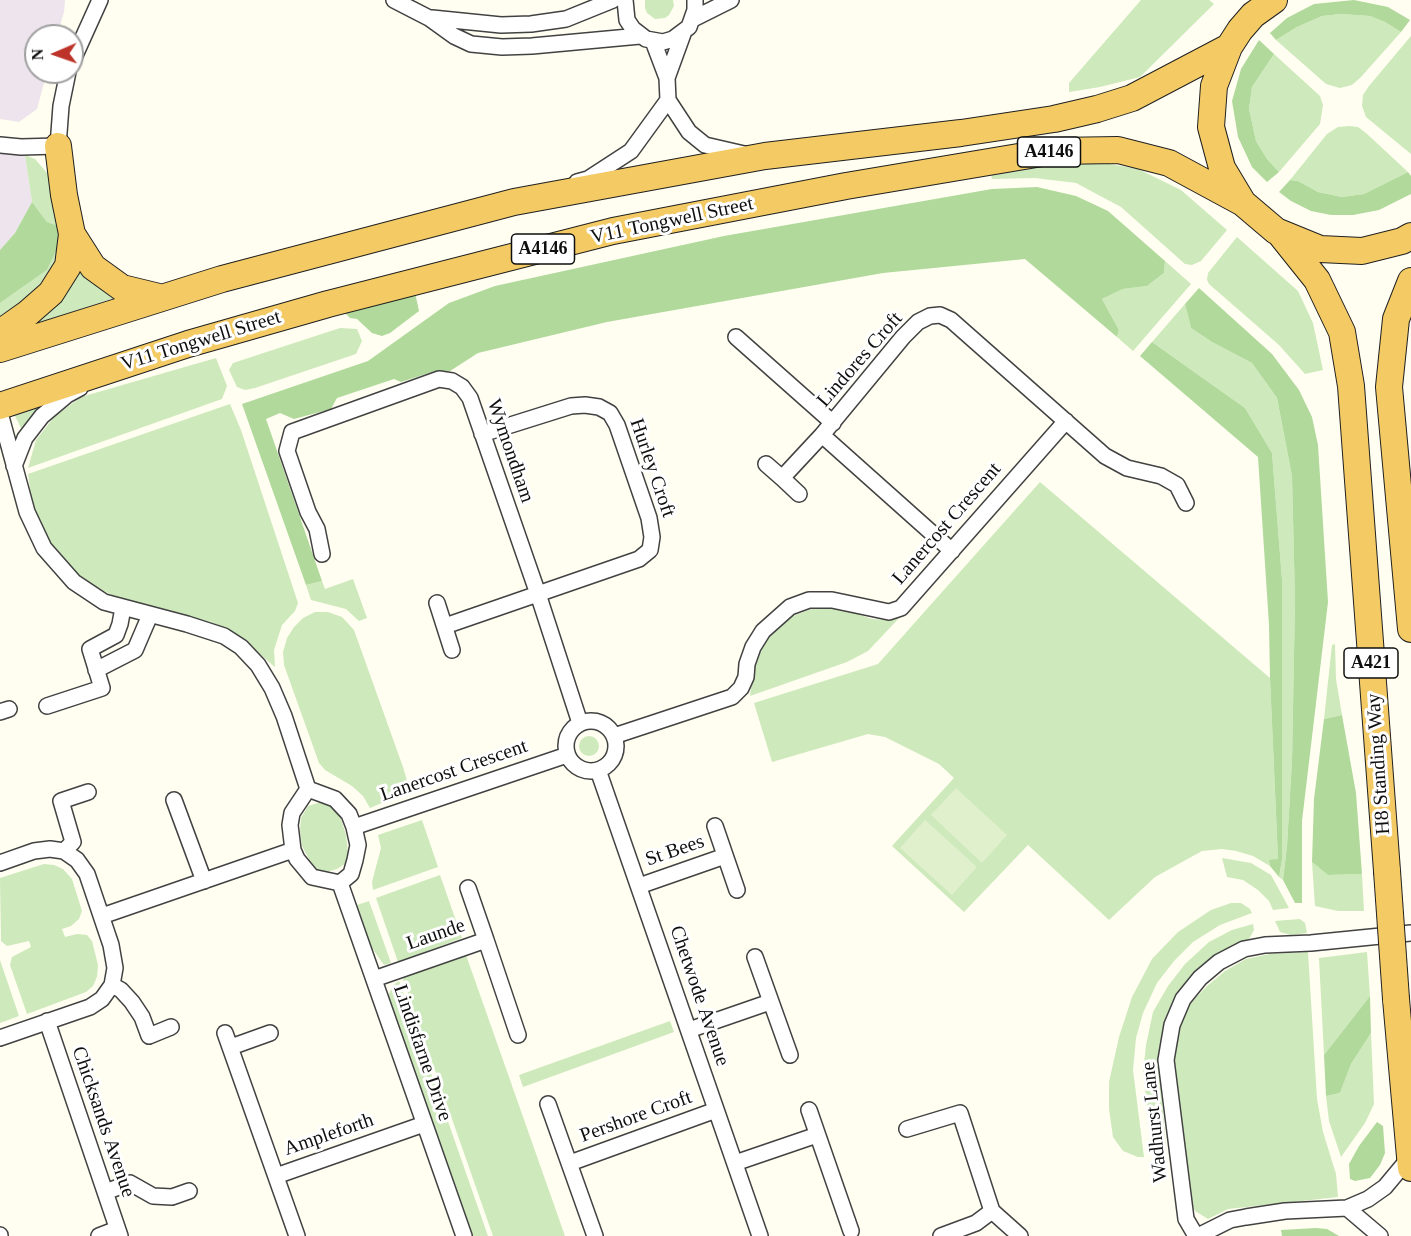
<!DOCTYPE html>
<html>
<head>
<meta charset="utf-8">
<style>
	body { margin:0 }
	#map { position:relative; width:1411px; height:1236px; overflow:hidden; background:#fffef1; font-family:Georgia,serif }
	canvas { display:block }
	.north { position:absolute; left:24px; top:24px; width:60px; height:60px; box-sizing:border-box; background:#fff; border:2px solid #9f9f9f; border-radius:50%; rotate:268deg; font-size:16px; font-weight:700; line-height:24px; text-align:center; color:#0f0f0f }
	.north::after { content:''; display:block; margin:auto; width:21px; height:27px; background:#bd3329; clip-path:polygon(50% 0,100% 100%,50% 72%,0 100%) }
</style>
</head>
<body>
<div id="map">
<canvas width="1411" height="1236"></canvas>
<div class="north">N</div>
</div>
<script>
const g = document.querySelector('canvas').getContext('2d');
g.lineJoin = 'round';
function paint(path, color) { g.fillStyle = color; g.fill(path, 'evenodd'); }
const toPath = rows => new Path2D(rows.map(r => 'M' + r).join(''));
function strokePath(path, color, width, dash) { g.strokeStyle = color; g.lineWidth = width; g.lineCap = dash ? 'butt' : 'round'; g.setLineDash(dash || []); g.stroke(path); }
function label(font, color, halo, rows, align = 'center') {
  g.font = font + ' Georgia,serif'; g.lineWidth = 6; g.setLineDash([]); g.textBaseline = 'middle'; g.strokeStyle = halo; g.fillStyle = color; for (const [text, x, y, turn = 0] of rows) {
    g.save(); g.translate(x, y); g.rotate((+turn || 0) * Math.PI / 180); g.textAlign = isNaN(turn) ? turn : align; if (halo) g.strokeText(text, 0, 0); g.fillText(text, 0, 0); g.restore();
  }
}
const industrial = toPath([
	[0,0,65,0,64,12,57,36,36,36,36,72,47,72,37,109,19,122,0,119],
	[0,151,25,155,32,202,15,233,0,250]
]);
const green = toPath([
	[645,0,673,0,674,6,669,15,665,18,655,19,647,13,645,8],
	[1141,0,1209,0,1214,4,1140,77,1100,87,1069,92,1069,83],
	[1341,14,1370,16,1385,22,1401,32,1361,77,1352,85,1340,88,1326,84,1276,40,1297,27,1322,16],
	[1411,36,1411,154,1366,117,1362,106,1363,95,1369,86],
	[1274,54,1320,96,1323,105,1320,124,1279,172,1267,159,1256,141,1249,109,1252,87],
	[1349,126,1358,127,1366,133,1408,172,1364,194,1342,197,1318,192,1298,181,1290,180,1327,134,1338,127],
	[25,155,35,159,48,174,59,226,47,222,32,202],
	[1064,163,1103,163,1138,169,1181,190,1227,230,1201,261,1192,265,1185,264,1121,207,1076,183,1035,178,992,179,991,174],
	[1237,237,1298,291,1313,323,1323,370,1305,374,1279,345,1209,284,1207,280,1208,273],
	[61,241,52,278,0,322,0,303,47,270],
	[1165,261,1191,284,1133,351,1117,337,1119,330,1102,299,1123,289,1147,286,1164,273],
	[76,264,117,297,33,325],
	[1185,304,1191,328,1212,342,1252,363,1277,398,1292,476,1295,601,1292,761,1287,846,1283,880,1279,877,1282,860,1282,580,1272,453,1245,408,1152,342],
	[340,328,357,329,362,341,356,354,255,388,245,390,237,387,229,370,233,363],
	[216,358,227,386,222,399,28,468,36,440,54,417,81,397],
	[44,404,33,414,22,430,13,412],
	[230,404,241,430,298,603,295,611,282,625,274,650,275,667,235,633,211,622,120,599,94,586,71,569,51,546,32,505,28,474],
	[1040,482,1270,678,1278,860,1269,860,1270,866,1253,856,1236,851,1222,849,1202,851,1155,877,1109,920,1028,845,964,912,892,846,954,778,939,764,885,737,868,734,772,762,754,703,878,664],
	[353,579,367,618,359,621,346,609,311,600,306,585,322,581,325,589],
	[834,606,872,619,889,620,902,615,868,651,847,662,750,696,755,659,775,628,791,617,811,609],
	[315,612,328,612,342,617,354,630,403,767,410,791,370,808,363,796,352,786,325,770,319,763,284,665,283,652,287,638,294,627,303,618],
	[1335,644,1336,679,1342,715,1324,719,1332,645],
	'579 746a10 10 0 1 1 20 0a10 10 0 1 1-20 0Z',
	[321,802,334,808,341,819,346,835,348,853,345,864,337,869,326,872,317,869,309,859,302,846,300,831,301,818,308,806],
	[422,820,438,867,373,890,372,882,381,848,378,835],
	[1222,858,1251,863,1271,875,1289,908,1273,910,1269,901,1258,890,1243,880,1227,877],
	[1312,862,1328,875,1362,874,1364,911,1338,911,1315,906],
	[44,864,54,865,63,869,72,879,82,911,79,919,71,926,62,929,65,937,77,934,87,935,92,941,98,965,97,977,93,986,86,992,27,1014,10,965,12,957,31,947,29,941,7,946,1,941,0,878],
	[440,875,462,938,398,962,376,898],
	[369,901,391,963,384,965,372,948,357,905],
	[1231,903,1241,903,1250,909,1252,913,1220,925,1193,942,1174,961,1157,983,1143,1013,1136,1038,1133,1070,1144,1157,1138,1157,1123,1151,1113,1137,1109,1109,1109,1082,1119,1037,1132,997,1152,959,1178,932,1211,910],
	[1300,919,1305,923,1307,933,1291,935,1280,932,1275,921],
	[1253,924,1254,930,1249,939,1220,953,1201,969,1181,992,1168,1014,1160,1044,1159,1063,1166,1147,1161,1155,1153,1156,1143,1073,1146,1045,1153,1012,1168,986,1185,964,1209,942,1232,930],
	[1308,952,1317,1099,1323,1132,1336,1174,1338,1197,1228,1209,1208,1219,1195,1211,1190,1200,1172,1053,1179,1029,1189,1005,1207,986,1225,971,1246,959,1270,954],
	[1367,952,1370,996,1324,1055,1319,958],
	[466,955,565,1236,493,1236,402,976],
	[0,960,19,1016,0,1023],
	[399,981,488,1236,472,1236,388,996,393,985],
	[670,1021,674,1032,523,1087,519,1075],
	[1371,1033,1374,1104,1365,1123,1341,1157,1329,1121,1326,1096,1340,1093,1351,1064]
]);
const forest = toPath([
	[1354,0,1388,7,1410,20,1401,32,1385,22,1370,16,1341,14,1322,16,1297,27,1276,40,1270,33,1287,18,1314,4],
	[1259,40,1274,54,1252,87,1249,109,1256,141,1267,159,1279,172,1267,182,1252,167,1238,137,1232,101,1241,69],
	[1408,172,1411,176,1411,194,1379,210,1353,215,1331,215,1311,211,1291,201,1279,192,1290,180,1298,181,1318,192,1342,197,1364,194],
	[1037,187,1076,196,1108,211,1165,261,1164,273,1147,286,1123,289,1102,299,1119,330,1117,337,1025,259,883,273,607,322,478,353,450,371,435,371,401,382,394,379,337,398,331,409,294,419,280,413,266,419,322,581,306,585,242,404,368,361,449,303,495,286,724,236,992,189],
	[32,202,47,222,59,226,61,241,47,270,0,303,0,250,15,233],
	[414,288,419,311,390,333,382,336,372,333,357,319,350,318,342,310],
	[1199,288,1272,354,1299,390,1312,417,1318,445,1328,602,1302,821,1302,903,1295,903,1283,880,1287,846,1292,761,1295,601,1292,476,1277,398,1252,363,1212,342,1191,328,1185,304],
	[1152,342,1245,408,1272,453,1282,580,1282,860,1279,877,1270,866,1269,860,1278,859,1270,678,1269,625,1258,457,1140,356],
	[1342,715,1356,793,1362,874,1328,875,1312,862,1314,799,1324,719],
	[1370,996,1371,1033,1351,1064,1340,1093,1326,1096,1324,1055],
	[1377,1122,1383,1126,1385,1153,1380,1165,1370,1178,1355,1181,1350,1179,1349,1164,1359,1146],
	[1316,1228,1327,1229,1339,1236,1282,1236,1281,1230]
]);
const pitch = toPath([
	[956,788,1007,835,982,863,931,815],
	[925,820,977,867,952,895,900,848]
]);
const minor = toPath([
	[394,0,429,18,454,36,471,44,502,47,532,46,640,36],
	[625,0,627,20,633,29,646,39,663,42,673,39,689,27,695,10,695,0],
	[432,18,501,25,531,24,566,19,613,0],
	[693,19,731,0],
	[653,41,667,78,668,100,689,132,705,145,744,154],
	[72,62,100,0],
	[667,78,683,34],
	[0,145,21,147,58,146,61,106,68,72],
	[577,182,588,179,631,151,668,100],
	[736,337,833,423],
	[0,413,27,512,44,548,74,582,104,602,187,624,224,636,241,647,258,665,272,688,284,716,308,789],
	[766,464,782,478,822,435],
	[14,466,25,438,42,416,67,395,80,388],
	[782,478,799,494],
	[952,551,822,435,903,337,918,322,930,316,940,315,951,320,1105,456,1127,468,1161,476,1177,485,1186,503],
	[322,554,317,529,308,512,287,451,292,432,439,379,452,381,462,387,470,398,538,594,580,723],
	[437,603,452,650],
	[445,626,639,559,650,550,652,537,649,518,617,425,610,413,599,407,585,405,571,406,482,434],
	[96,670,135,650,150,615],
	[47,706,102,688,90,649,116,635,120,624,123,608],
	[0,712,9,709],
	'566 746a25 25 0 1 1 50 0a25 25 0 1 1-50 0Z',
	[614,736,732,697,741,688,746,677,747,664,753,647,763,631,790,607,809,600,832,600,889,612,901,608,1066,421],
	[598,770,760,1236],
	[308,789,335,799,349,814,354,827,358,845,355,860,351,874,340,883,312,877,297,859,293,850,290,825,292,813,308,789],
	[174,800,204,881],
	[715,826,737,890],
	[354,827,567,755],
	[64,851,73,842,61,801,88,792],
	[0,863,34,851,50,849,64,851,77,860,87,874,111,945,115,968,112,985,102,999,90,1007,0,1038],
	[340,883,464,1236],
	[639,886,725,856],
	[468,888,486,940],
	[102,916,293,850],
	[755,957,790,1055],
	[374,979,486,940,518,1035],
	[112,985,121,990,132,1002,142,1017,149,1036,171,1027],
	[47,1021,120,1236],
	[689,1030,770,1002],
	[225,1033,297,1236],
	[231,1047,270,1033],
	[548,1104,595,1236],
	[809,1110,851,1231],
	[907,1129,960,1113,992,1211,1020,1236],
	[570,1163,716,1110],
	[735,1163,817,1135],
	[276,1176,424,1124],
	[105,1192,130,1183,153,1196,172,1197,189,1191],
	[1347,1208,1380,1236],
	[0,1235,0,1236],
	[99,1236,117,1229],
	[941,1236,976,1223,992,1211],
	[1196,1236,1186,1219,1166,1060,1172,1025,1183,999,1200,978,1219,962,1244,949,1265,945,1311,943,1411,933],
	[1198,1236,1230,1220,1246,1217,1285,1211,1347,1208,1368,1199,1385,1187,1410,1157]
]);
const trunk = toPath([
	[1274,0,1253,15,1240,30,1229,47,1214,86,1211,127,1222,168,1243,203,1276,231,1320,249,1362,251,1402,241,1411,236],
	[72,234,93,267,122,288,159,297],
	[1281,235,1317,280,1342,332,1351,386,1387,871],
	[1411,281,1396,319,1389,387,1411,629],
	[0,333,27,314,51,293,68,266,72,234,64,195,58,146],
	[0,349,222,279,514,202,765,156,961,133,1054,119,1097,109,1132,98,1229,47],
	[0,406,188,344,328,304,613,231,846,186,1054,151,1118,150,1169,163,1243,203],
	[1396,999,1411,1168]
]);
const trunkBridge = toPath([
	[1387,871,1396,999]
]);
const shields = [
	[1049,152,63],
	[543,249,63],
	[1371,663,54]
];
const shieldNames = [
	["A4146",1049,152],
	["A4146",543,249],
	["A421",1371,663]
];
const streetNames = [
	["V11 Tongwell Street",672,221,-12],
	["V11 Tongwell Street",201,341,-17],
	["Lindores Croft",860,360,-49],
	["Wymondham",510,451,71],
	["Hurley Croft",652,468,71],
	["Lanercost Crescent",947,524,-49],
	["H8 Standing Way",1379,764,-94],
	["Lanercost Crescent",454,771,-19],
	["St Bees",675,851,-19],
	["Launde",436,935,-19],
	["Chetwode Avenue",699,996,71],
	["Lindisfarne Drive",422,1053,71],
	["Pershore Croft",636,1117,-20],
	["Chicksands Avenue",103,1122,71],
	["Wadhurst Lane",1155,1122,-96],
	["Ampleforth",329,1135,-19]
];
paint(industrial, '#ede4ed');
paint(green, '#cee9bb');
paint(forest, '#b0d99b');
paint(pitch, '#e0f0cd');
strokePath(minor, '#424242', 18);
strokePath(trunk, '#202020', 28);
strokePath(minor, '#fff', 15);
strokePath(trunk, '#f3ca64', 26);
strokePath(trunkBridge, '#202020', 28, []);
strokePath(trunkBridge, '#f3ca64', 26);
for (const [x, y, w] of shields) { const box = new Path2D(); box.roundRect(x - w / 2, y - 15, w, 30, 4.5); g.fillStyle = '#fff'; g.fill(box); strokePath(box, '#0f0f0f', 1.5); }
label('bold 18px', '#0f0f0f', null, shieldNames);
label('20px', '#0f0f0f', '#fff', streetNames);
</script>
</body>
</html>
